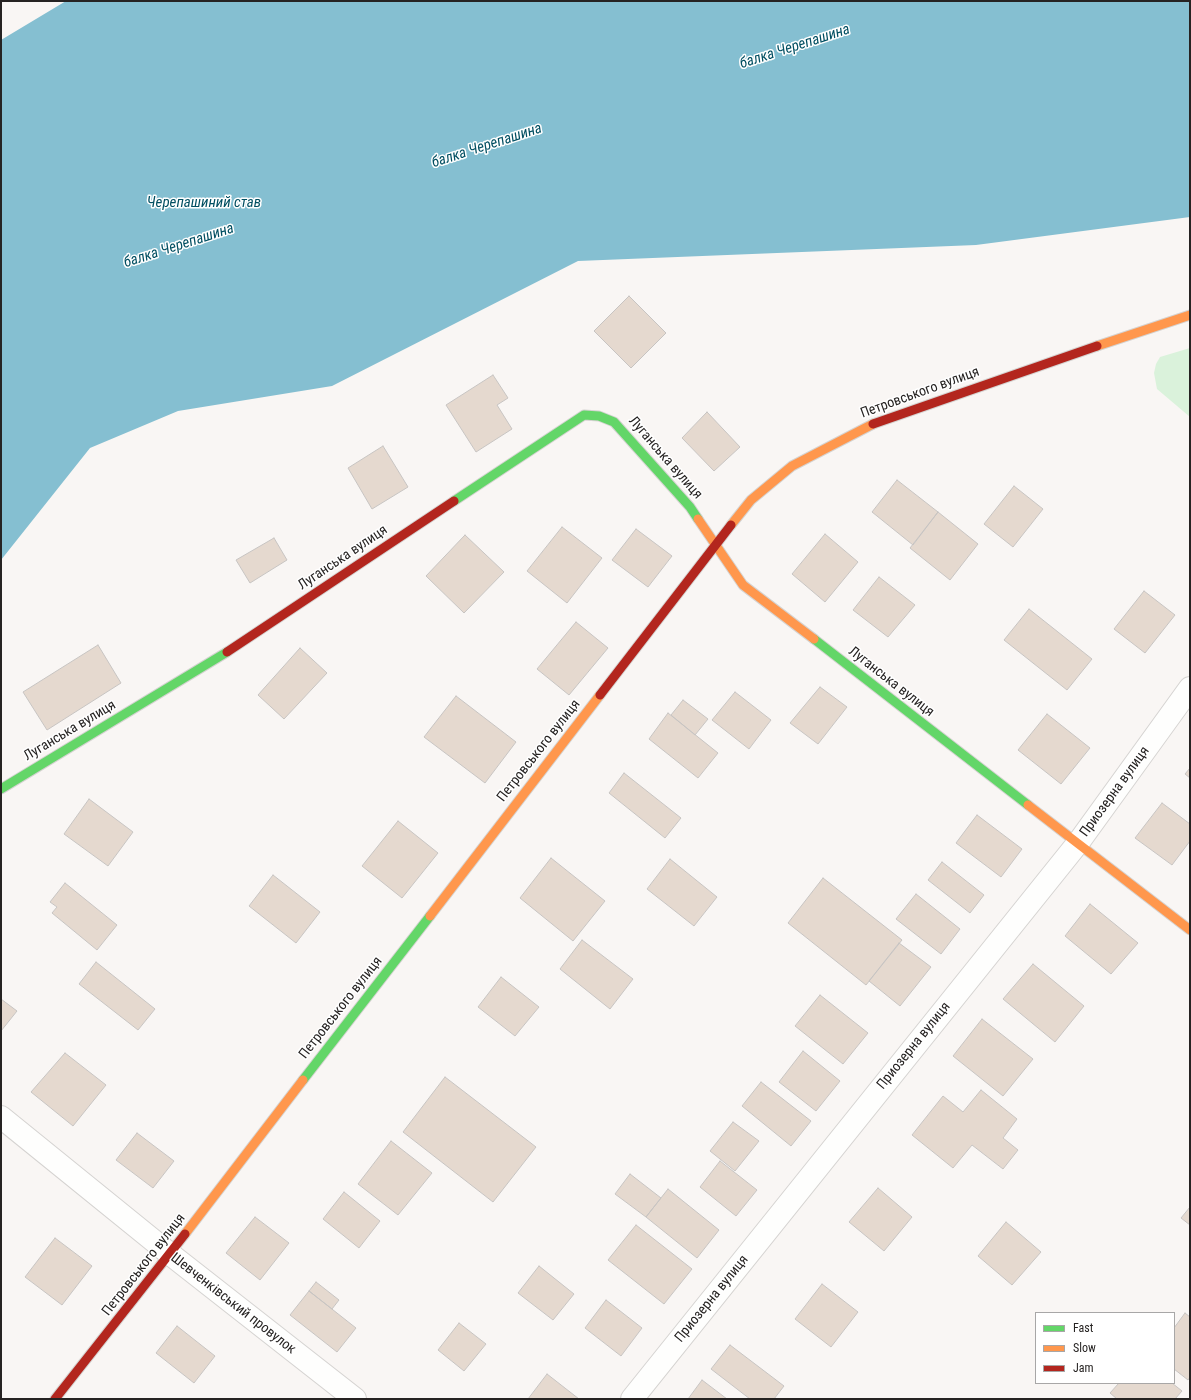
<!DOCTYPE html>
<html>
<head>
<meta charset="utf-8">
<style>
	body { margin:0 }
	#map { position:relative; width:1191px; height:1400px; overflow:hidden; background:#f9f6f4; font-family:"Roboto Condensed",sans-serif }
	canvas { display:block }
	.frame { position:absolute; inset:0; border:2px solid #262322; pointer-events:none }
	.legend { position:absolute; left:1035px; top:1312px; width:140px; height:72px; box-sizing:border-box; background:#fff; border:1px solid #a8a7a7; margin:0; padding:5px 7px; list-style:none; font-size:12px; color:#262322 }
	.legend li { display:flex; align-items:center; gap:8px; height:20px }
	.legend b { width:20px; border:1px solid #a8a7a7 }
</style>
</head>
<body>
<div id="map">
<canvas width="1191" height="1400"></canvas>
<div class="frame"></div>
<ul class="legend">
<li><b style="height:5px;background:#63d668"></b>Fast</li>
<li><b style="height:5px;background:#ff974d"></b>Slow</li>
<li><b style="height:5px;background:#b3261e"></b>Jam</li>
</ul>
</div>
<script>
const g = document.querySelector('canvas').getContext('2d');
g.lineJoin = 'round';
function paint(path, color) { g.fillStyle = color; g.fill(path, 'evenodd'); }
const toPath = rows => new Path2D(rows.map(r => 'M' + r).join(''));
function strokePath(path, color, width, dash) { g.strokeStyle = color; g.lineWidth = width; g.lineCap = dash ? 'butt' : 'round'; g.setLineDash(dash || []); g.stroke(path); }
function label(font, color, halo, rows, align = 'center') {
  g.font = font + ' "Roboto Condensed",sans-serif'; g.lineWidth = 3; g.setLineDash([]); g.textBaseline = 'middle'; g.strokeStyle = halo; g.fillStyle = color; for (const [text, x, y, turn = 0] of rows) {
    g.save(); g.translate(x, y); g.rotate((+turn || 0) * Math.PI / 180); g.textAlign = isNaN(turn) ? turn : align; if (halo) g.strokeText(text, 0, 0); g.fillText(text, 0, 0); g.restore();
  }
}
const green = toPath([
	[1190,348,1190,417,1157,389,1154,373,1156,364,1160,357]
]);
const water = toPath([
	[66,1,1190,1,1190,217,976,245,578,261,332,386,178,411,90,448,1,560,1,40]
]);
const building = toPath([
	[629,296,666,333,631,368,594,331,629,296],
	[493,375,508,398,497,405,512,429,476,452,446,405,493,375],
	[707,412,740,447,714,471,682,438,707,412],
	[383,446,408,487,372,509,348,468,383,446],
	[897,480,938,512,913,545,872,512,897,480],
	[1014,486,1043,509,1013,547,984,524,1014,486],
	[938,512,978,544,950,580,910,548,938,512],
	[562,527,602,558,567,603,527,571,562,527],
	[636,529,672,556,648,587,612,560,636,529],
	[825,534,858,562,825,602,792,574,825,534],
	[465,535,504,572,464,613,426,576,465,535],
	[274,538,287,560,250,583,236,560,274,538],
	[879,577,915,605,888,637,853,610,879,577],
	[1144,591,1175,615,1145,653,1114,629,1144,591],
	[1029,609,1092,659,1067,690,1004,640,1029,609],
	[576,622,608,648,569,695,537,669,576,622],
	[98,645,121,683,47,730,23,692,98,645],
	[300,648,327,673,284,719,258,695,300,648],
	[820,687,847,707,818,744,790,723,820,687],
	[735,692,771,720,749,749,712,720,735,692],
	[456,696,516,742,485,783,424,737,456,696],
	[683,700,708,719,695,735,671,715,683,700],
	[668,713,718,753,698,778,649,739,668,713],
	[1047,714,1090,748,1061,784,1018,750,1047,714],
	[1190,768,1190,778,1185,774,1190,768],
	[624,773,681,818,665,838,609,793,624,773],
	[89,799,133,832,108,866,64,834,89,799],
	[1162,803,1190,824,1190,841,1172,865,1135,838,1162,803],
	[977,815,1022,849,1001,877,956,843,977,815],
	[398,821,438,853,402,898,362,866,398,821],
	[551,858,605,901,573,941,520,898,551,858],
	[670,859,717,897,694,926,647,889,670,859],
	[942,862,984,895,970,913,928,880,942,862],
	[273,875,320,912,296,943,249,906,273,875],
	[823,878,902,940,866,985,788,923,823,878],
	[65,883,117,925,97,950,52,913,57,907,50,902,65,883],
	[916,894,960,929,941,954,896,919,916,894],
	[1090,904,1138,943,1111,974,1065,936,1090,904],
	[582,940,633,979,610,1009,560,969,582,940],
	[899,943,931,967,900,1006,869,981,899,943],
	[96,962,155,1009,138,1030,79,984,96,962],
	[1033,964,1084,1006,1055,1042,1003,999,1033,964],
	[501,977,539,1007,515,1036,478,1007,501,977],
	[820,995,868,1033,843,1064,795,1026,820,995],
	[1,999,17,1011,1,1031,1,999],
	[982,1019,1033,1059,1003,1096,953,1056,982,1019],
	[803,1051,840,1081,816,1111,779,1082,803,1051],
	[65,1053,106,1085,73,1126,31,1092,65,1053],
	[445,1077,536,1147,493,1202,403,1132,445,1077],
	[761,1082,811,1121,791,1146,742,1106,761,1082],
	[981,1090,1017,1119,1003,1138,1018,1150,1003,1169,972,1145,953,1168,912,1135,943,1096,963,1112,981,1090],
	[733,1122,759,1141,735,1171,710,1151,733,1122],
	[137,1133,174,1161,153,1188,116,1160,137,1133],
	[391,1141,432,1173,398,1215,358,1184,391,1141],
	[720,1161,757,1190,736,1216,700,1187,720,1161],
	[630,1174,661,1198,646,1217,615,1194,630,1174],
	[878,1188,912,1217,884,1251,849,1222,878,1188],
	[668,1189,719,1230,697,1258,646,1217,668,1189],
	[344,1192,380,1221,359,1248,323,1219,344,1192],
	[1190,1207,1190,1225,1181,1218,1190,1207],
	[255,1217,289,1243,260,1280,226,1253,255,1217],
	[1006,1222,1041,1252,1012,1285,978,1256,1006,1222],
	[636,1225,692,1269,664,1304,608,1260,636,1225],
	[55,1238,92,1266,62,1305,25,1277,55,1238],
	[539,1266,574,1294,553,1320,518,1293,539,1266],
	[316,1282,339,1300,332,1309,309,1291,316,1282],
	[822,1284,858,1312,831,1347,795,1319,822,1284],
	[309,1291,356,1328,337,1352,290,1315,309,1291],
	[606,1300,642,1328,621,1356,585,1328,606,1300],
	[1185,1313,1190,1317,1190,1377,1188,1380,1174,1369,1174,1328,1185,1313],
	[459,1323,486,1344,464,1371,438,1350,459,1323],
	[177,1326,215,1356,194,1383,156,1353,177,1326],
	[730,1345,784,1386,774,1399,750,1399,711,1369,730,1345],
	[547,1374,579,1399,528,1399,547,1374],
	[702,1380,727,1399,688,1399,702,1380],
	[1119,1383,1172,1383,1182,1391,1175,1399,1117,1399,1110,1393,1119,1383]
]);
const street = toPath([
	[1,1117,170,1254,355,1399],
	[632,1399,1078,843,1190,688]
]);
const fast = toPath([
	[454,501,584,415,599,416,614,422,690,507,698,519],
	[814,639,1028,805],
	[1,789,227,652],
	[303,1080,430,916]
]);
const slow = toPath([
	[1097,346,1190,315],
	[698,519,743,585,814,639],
	[731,525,751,500,792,466,873,424],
	[1028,805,1190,930],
	[430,916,600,695],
	[185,1234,303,1080]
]);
const jam = toPath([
	[873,424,1097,346],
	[227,652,454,501],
	[600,695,731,525],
	[55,1399,185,1234]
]);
const streetNames = [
	["Петровського вулиця",920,393,-20],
	["Луганська вулиця",665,458,49],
	["Луганська вулиця",343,558,-34],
	["Луганська вулиця",891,682,38],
	["Луганська вулиця",70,731,-31],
	["Петровського вулиця",539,751,-52],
	["Приозерна вулиця",1115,792,-54],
	["Петровського вулиця",341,1008,-52],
	["Приозерна вулиця",914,1046,-51],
	["Петровського вулиця",144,1265,-52],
	["Приозерна вулиця",712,1299,-51],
	["Шевченківський провулок",233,1304,38]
];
const waterNames = [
	["балка Черепашина",795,47,-18],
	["балка Черепашина",487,146,-18],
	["Черепашиний став",204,203],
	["балка Черепашина",179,246,-18]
];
paint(green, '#daf2db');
paint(water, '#85bfd1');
paint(building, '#e5d9cf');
strokePath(building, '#c7c4c2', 1);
strokePath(street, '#d5d3d1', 24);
strokePath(fast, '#d5d3d1', 11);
strokePath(slow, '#d5d3d1', 11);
strokePath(jam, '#d5d3d1', 11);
strokePath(street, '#fefefd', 22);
strokePath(fast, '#63d668', 9);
strokePath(slow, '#ff974d', 9);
strokePath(jam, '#b3261e', 9);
label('14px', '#262322', '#fff', streetNames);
label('italic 15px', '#004e61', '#fff', waterNames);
</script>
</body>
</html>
